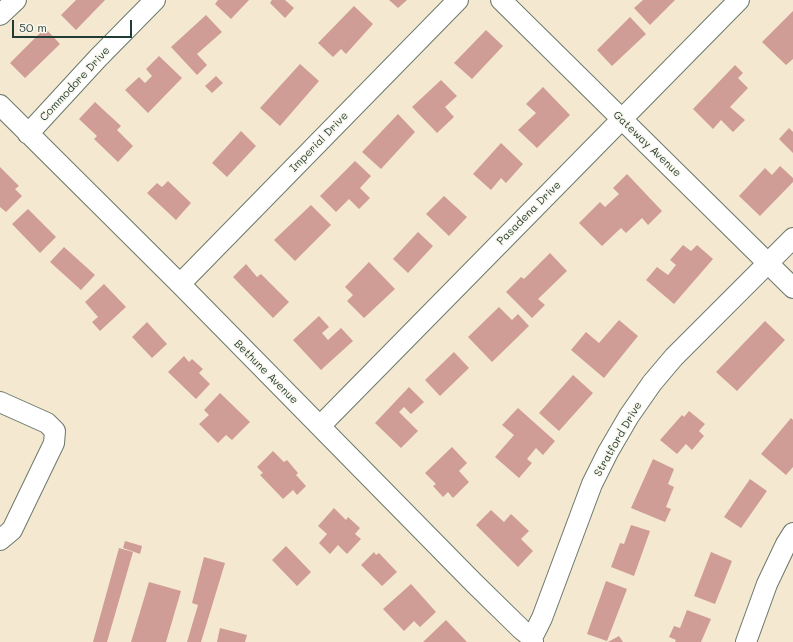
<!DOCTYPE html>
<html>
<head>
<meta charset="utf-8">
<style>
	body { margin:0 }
	#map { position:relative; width:793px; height:642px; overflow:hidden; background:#f5e8d0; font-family:Mali,sans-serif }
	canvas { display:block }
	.scale { position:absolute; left:12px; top:20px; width:120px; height:18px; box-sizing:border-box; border:2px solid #1f3d34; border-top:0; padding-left:5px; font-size:12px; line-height:14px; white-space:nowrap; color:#1f3d34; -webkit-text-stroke:3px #fbf7ec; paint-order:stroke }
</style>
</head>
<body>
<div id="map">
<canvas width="793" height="642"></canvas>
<div class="scale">50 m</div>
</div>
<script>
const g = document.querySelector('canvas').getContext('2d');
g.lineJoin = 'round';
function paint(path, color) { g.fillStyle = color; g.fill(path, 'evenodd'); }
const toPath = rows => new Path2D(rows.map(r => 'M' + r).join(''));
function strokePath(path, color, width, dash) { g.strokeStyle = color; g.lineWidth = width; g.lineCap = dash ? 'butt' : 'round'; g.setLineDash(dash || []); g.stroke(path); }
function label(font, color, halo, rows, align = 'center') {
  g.font = font + ' Mali,sans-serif'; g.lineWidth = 3; g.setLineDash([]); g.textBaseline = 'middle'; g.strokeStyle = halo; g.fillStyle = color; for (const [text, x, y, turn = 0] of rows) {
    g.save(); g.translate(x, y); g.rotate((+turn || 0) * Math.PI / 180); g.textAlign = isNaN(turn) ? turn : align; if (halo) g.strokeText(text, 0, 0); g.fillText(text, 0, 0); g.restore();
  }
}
const building = toPath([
	[76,0,105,0,76,30,61,15],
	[218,0,249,0,231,19,215,4],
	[272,0,285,0,294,8,285,18,270,3],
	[389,0,407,0,398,8],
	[643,0,675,0,650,25,634,8],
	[354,6,373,24,346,54,341,49,333,57,318,43],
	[793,11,793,59,786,65,762,42],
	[206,15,222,32,197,54,207,65,197,75,171,47],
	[630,17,646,34,612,66,597,50],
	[45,28,60,44,25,78,10,63],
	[486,30,503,46,472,79,454,63],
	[159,56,182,78,148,113,125,90,139,77,145,83,152,76,146,69],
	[300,64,319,81,280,126,260,108],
	[735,65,743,73,738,78,748,88,730,107,745,120,733,132,721,120,713,129,693,109],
	[216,76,223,83,212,93,205,86],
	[441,80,457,96,445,107,454,117,437,133,412,107],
	[543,87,570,115,537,148,518,130,536,113,526,104],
	[95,102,121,126,117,130,133,146,118,162,94,139,97,136,79,119],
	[398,114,415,132,381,169,362,152],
	[789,128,793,132,793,153,779,139],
	[241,131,256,146,227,177,212,163],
	[501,143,523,164,506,183,501,178,491,190,473,174],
	[355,161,371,176,360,188,370,198,359,209,349,199,336,212,320,196],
	[780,166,793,178,793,182,760,216,739,196,765,168,772,175],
	[0,167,19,186,15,189,22,196,6,212,0,207],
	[627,174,662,211,648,225,642,218,626,233,621,228,602,246,579,223,600,202,605,207,619,194,613,188],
	[168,181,191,203,176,220,147,193,157,183,162,187],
	[444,196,467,217,449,236,426,214],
	[311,205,331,225,295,261,274,240],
	[28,209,56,237,40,253,12,224],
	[418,232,433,246,408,273,393,259],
	[683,245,691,251,697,245,713,259,674,304,646,280,657,267,668,275,676,265,670,260],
	[64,247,95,275,81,290,50,262],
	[550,253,567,271,538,299,545,305,532,318,506,292,521,277,524,279],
	[369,262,395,289,364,318,347,301,353,295,345,287],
	[246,264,257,277,261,274,289,302,273,318,233,277],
	[104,284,126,307,100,331,92,322,98,317,85,302],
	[499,307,512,320,518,314,529,326,492,362,468,337],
	[319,316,329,327,322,333,328,340,341,328,353,341,321,370,293,340],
	[619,320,638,336,604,378,571,350,586,332,599,343],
	[765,321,785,340,737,391,716,372],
	[147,322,167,344,152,358,132,337],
	[454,352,469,368,440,396,425,380],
	[184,356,189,362,192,359,203,369,199,373,210,384,196,399,168,372],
	[573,375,593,393,559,431,539,413],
	[409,387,424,402,411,414,404,407,399,412,418,431,401,448,375,423],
	[220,393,250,422,232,440,226,435,218,443,199,424,209,415,204,410],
	[518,408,555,441,543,455,536,448,527,459,532,463,519,478,495,457,514,435,502,425],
	[689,411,705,424,699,431,704,436,692,450,686,444,677,454,660,440,682,415,684,417],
	[791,418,793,420,793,467,786,475,761,454],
	[452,447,467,463,459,471,469,482,453,498,448,492,443,497,433,486,436,484,425,473],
	[273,451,284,462,287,460,298,473,296,475,306,486,297,495,293,490,283,499,260,475,263,473,257,467],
	[653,459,674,469,668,484,674,487,666,507,671,509,665,522,631,508],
	[750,479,767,491,741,528,724,517],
	[334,508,346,520,348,517,360,528,355,534,361,539,347,554,338,545,330,554,319,543,327,534,318,526],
	[491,510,504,522,511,514,529,531,521,539,533,551,518,567,476,525],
	[631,525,650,531,634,576,611,567,620,543,624,544],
	[125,541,142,546,140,554,123,548],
	[286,546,311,572,297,586,272,560],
	[119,548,133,552,107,642,93,642],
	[374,552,376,555,379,553,397,572,382,586,361,565],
	[711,552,732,561,715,604,694,596],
	[204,557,225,563,201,642,187,642,198,605,192,603],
	[606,581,627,589,607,641,587,634],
	[149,582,181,591,166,642,131,642],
	[411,584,436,612,420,627,414,621,404,631,383,609],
	[687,610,711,619,701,642,675,642,676,640,669,637,674,626,680,628],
	[446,620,467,642,423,642],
	[220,628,247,635,245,642,217,642],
	[619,636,623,642,608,642]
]);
const minor = toPath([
	[501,0,793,288],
	[0,15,16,0],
	[0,105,180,284,474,583,521,629,532,638],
	[28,134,98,58,155,0],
	[180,284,458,0],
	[0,402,47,423,55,431,54,443,12,530,0,540],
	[320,426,739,0],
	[533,642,532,638,542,618,592,484,608,452,629,416,652,383,674,357,793,238],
	[746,642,767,584,786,544,793,533]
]);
const streetNames = [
	["Commodore Drive",75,84,-47],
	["Imperial Drive",319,142,-46],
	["Gateway Avenue",647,144,44],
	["Pasadena Drive",529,213,-45],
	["Bethune Avenue",266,372,45],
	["Stratford Drive",618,439,-60]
];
paint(building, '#cf9d96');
strokePath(minor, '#6a796b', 22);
strokePath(minor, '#fff', 20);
label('11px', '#1f3d34', '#fbf7ec', streetNames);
</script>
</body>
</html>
